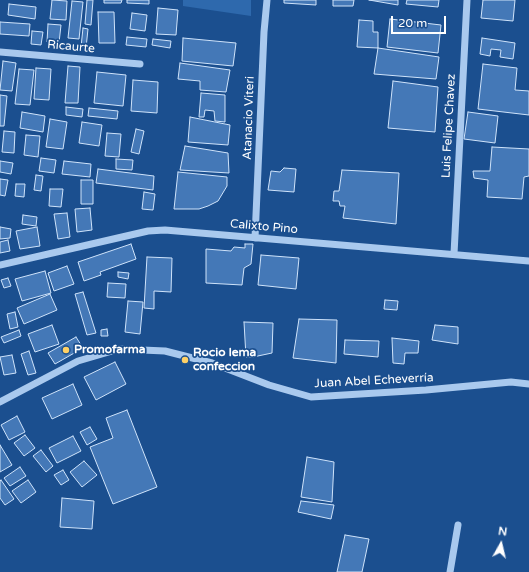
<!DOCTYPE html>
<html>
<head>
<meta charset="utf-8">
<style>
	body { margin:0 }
	#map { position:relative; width:529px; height:572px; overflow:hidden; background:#1b4f8f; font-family:"Varela Round",sans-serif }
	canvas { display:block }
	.north { position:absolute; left:481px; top:524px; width:40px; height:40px; -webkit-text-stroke:3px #1b4f8f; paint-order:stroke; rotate:8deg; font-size:11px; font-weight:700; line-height:16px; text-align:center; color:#fff }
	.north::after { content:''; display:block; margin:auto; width:14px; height:18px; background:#fff; clip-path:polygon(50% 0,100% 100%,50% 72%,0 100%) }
	.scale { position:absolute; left:391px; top:16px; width:55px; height:18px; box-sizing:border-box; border:2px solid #fff; border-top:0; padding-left:5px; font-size:12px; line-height:14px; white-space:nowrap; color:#fff; -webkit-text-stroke:3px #1b4f8f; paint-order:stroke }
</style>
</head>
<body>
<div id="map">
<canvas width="529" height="572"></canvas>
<div class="north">N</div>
<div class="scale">20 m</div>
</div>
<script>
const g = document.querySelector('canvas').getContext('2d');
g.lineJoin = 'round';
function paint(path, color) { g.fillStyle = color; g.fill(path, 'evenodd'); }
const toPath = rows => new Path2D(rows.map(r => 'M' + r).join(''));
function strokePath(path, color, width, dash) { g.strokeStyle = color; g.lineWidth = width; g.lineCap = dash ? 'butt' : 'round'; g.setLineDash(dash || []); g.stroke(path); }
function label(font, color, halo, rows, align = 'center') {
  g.font = font + ' "Varela Round",sans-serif'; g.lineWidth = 3.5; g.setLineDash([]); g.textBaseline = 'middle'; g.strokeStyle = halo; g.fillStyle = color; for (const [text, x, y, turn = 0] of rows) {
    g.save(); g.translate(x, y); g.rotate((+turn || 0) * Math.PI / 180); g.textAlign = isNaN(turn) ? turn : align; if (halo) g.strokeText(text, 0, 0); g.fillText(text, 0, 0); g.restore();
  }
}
const green = toPath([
	[183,0,251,0,251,16,183,6]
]);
const building = toPath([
	[52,0,67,1,66,20,50,19,52,0],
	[87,0,93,0,91,25,85,24,87,0],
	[104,0,122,0,121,3,104,3,104,0],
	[127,0,149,0,149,4,127,3,127,0],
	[284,0,316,0,316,5,284,3,284,0],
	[333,0,354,0,353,6,333,6,333,0],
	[369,0,398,0,398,5,369,0],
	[407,0,439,0,438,7,406,4,407,0],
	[483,0,515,0,513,21,481,18,483,0],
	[72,1,83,2,79,39,68,38,72,1],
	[9,4,36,7,35,19,8,15,9,4],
	[158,8,178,10,176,35,156,34,158,8],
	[98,12,114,12,115,43,99,43,98,12],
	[132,13,147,15,145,31,130,29,132,13],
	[390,19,441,25,438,53,387,47,390,19],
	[359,20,373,21,373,32,378,32,378,48,357,47,359,20],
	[0,22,30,24,29,36,0,34,0,22],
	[48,24,61,25,59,43,47,42,48,24],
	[83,28,88,29,86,48,81,47,83,28],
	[32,31,43,32,41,45,31,44,32,31],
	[127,37,147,39,146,47,126,45,127,37],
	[183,38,236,43,233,66,182,61,183,38],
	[482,38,515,43,513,59,500,57,501,50,491,49,490,56,480,54,482,38],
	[153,39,171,41,170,48,152,45,153,39],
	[378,48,439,57,436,79,374,74,378,48],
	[3,61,16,63,12,91,0,90,3,61],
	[180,63,230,70,226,92,200,90,200,81,178,79,180,63],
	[483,64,517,68,515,90,529,91,529,115,478,109,483,64],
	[68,66,80,67,78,103,65,103,68,66],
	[36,68,51,69,49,100,34,99,36,68],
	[19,69,34,70,30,105,15,104,19,69],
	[97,72,126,75,123,106,94,103,97,72],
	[133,80,158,82,157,113,131,111,133,80],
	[393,81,438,87,435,132,388,128,393,81],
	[201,93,225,95,225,122,215,121,214,111,205,110,204,117,199,117,201,93],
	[0,95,7,96,4,126,0,126,0,95],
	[66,107,83,109,82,117,66,115,66,107],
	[89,108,118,111,117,119,88,116,89,108],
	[22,112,45,116,43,132,20,128,22,112],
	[468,112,498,116,495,143,464,139,468,112],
	[190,117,230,125,228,145,188,142,190,117],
	[50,119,67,122,63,149,46,147,50,119],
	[82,122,102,125,99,146,79,143,82,122],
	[136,129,144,131,139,154,131,152,136,129],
	[4,131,15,132,14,153,2,152,4,131],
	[107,133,121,134,119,157,105,156,107,133],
	[26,135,40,136,38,157,24,155,26,135],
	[185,146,228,153,229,173,180,170,185,146],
	[492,147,529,149,529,176,524,177,522,199,487,197,488,180,474,178,473,171,490,171,492,147],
	[41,158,56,160,54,173,39,171,41,158],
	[116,159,133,160,132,170,116,169,116,159],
	[0,161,13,163,11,174,0,172,0,161],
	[64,161,91,164,90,177,62,174,64,161],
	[284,168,296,169,294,192,268,190,271,171,280,172,284,168],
	[98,169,154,176,153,190,96,183,98,169],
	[342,170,399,173,396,224,343,218,345,206,340,206,339,201,333,201,334,191,339,191,342,170],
	[178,172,227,177,227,186,218,201,208,206,199,209,174,209,178,172],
	[36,175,43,176,41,191,34,190,36,175],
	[0,179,8,180,5,196,0,195,0,179],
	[81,180,93,180,93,204,81,204,81,180],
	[16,184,25,184,24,197,15,196,16,184],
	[50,189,63,189,61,207,49,206,50,189],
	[144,192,155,194,153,210,142,209,144,192],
	[90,208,92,230,77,232,75,209,90,208],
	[67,213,70,237,58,239,54,214,67,213],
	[23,215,37,217,36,226,22,224,23,215],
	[0,227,11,229,10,238,0,239,0,227],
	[37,227,40,246,20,249,16,231,37,227],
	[8,240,10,251,0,253,0,242,8,240],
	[131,244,136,259,100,272,101,275,84,281,78,262,131,244],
	[245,244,253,244,251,264,244,268,242,285,206,283,206,249,231,251,234,247,245,248,245,244],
	[261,255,299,258,296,289,258,285,261,255],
	[147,257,172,258,171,292,154,291,154,309,144,308,147,257],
	[67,266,74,284,54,291,48,273,67,266],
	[45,271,51,293,22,301,15,279,45,271],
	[118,272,129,273,128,279,118,277,118,272],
	[8,278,11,286,4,288,1,280,8,278],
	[108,283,126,284,125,298,107,297,108,283],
	[83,292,96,333,87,335,75,294,83,292],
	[50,294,57,310,24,324,17,308,50,294],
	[385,300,398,301,397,310,384,309,385,300],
	[128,301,143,302,140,334,125,332,128,301],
	[15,312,18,327,10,329,7,314,15,312],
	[299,319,337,320,336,363,293,358,299,319],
	[244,322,273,323,272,353,253,357,246,357,244,322],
	[52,325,59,344,35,352,28,334,52,325],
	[435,325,458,327,458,344,432,340,435,325],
	[107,329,108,336,101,336,101,330,107,329],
	[19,330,21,336,4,343,1,337,19,330],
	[76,337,83,348,55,364,48,353,76,337],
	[392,338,419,341,418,353,405,353,404,364,393,363,392,338],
	[345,340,379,341,378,357,344,354,345,340],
	[29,351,36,373,28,375,21,354,29,351],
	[12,355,16,373,4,375,0,357,12,355],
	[115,362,126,384,96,400,84,377,115,362],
	[73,384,82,405,52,419,42,398,73,384],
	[127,410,157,487,113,504,90,447,113,438,106,418,127,410],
	[17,416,25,432,9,440,1,425,17,416],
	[90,427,97,439,87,445,80,432,90,427],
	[25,435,35,448,24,456,14,443,25,435],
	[73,436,81,451,57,463,49,448,73,436],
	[0,445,12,465,0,472,0,445],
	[41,450,53,466,46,472,33,456,41,450],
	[307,457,334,462,332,502,301,497,307,457],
	[84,461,97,475,82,487,70,472,84,461],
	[20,467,26,476,10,486,4,478,20,467],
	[63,470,69,480,61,485,54,475,63,470],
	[1,480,14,499,5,505,0,498,0,481,1,480],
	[28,480,36,492,21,503,12,491,28,480],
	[62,498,94,501,92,529,60,527,62,498],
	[301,501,334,505,331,519,298,512,301,501],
	[345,535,369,539,362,572,337,572,345,535]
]);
const minor = toPath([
	[0,52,140,64],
	[255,238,264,32,267,0],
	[454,254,467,0],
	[0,265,148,231,165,230,529,261],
	[0,402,78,361,119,349,165,351,212,363,269,385,311,397,426,390,511,382,529,384],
	[450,572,458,525]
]);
const markers = [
	[66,350,4,"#ffd166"],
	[185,360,4,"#ffd166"]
];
const streetNames = [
	["Ricaurte",71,47,5],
	["Atanacio Viteri",249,118,-88],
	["Luis Felipe Chavez",449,126,-87],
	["Calixto Pino",264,227,5],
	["Juan Abel Echeverría",374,381,-3]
];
const poiNames = [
	["Promofarma",74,350],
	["Rocio lema",193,353],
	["confeccion",193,367]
];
paint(green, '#2e69ad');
paint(building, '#4478b7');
strokePath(building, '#cfe3fa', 1);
strokePath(minor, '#a9c9ee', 7);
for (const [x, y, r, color] of markers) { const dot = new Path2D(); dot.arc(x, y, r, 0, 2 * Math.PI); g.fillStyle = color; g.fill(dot); strokePath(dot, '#1b4f8f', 1.5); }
label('12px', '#fff', '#1b4f8f', streetNames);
label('bold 12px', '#fff', '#1b4f8f', poiNames, 'left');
</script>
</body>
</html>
